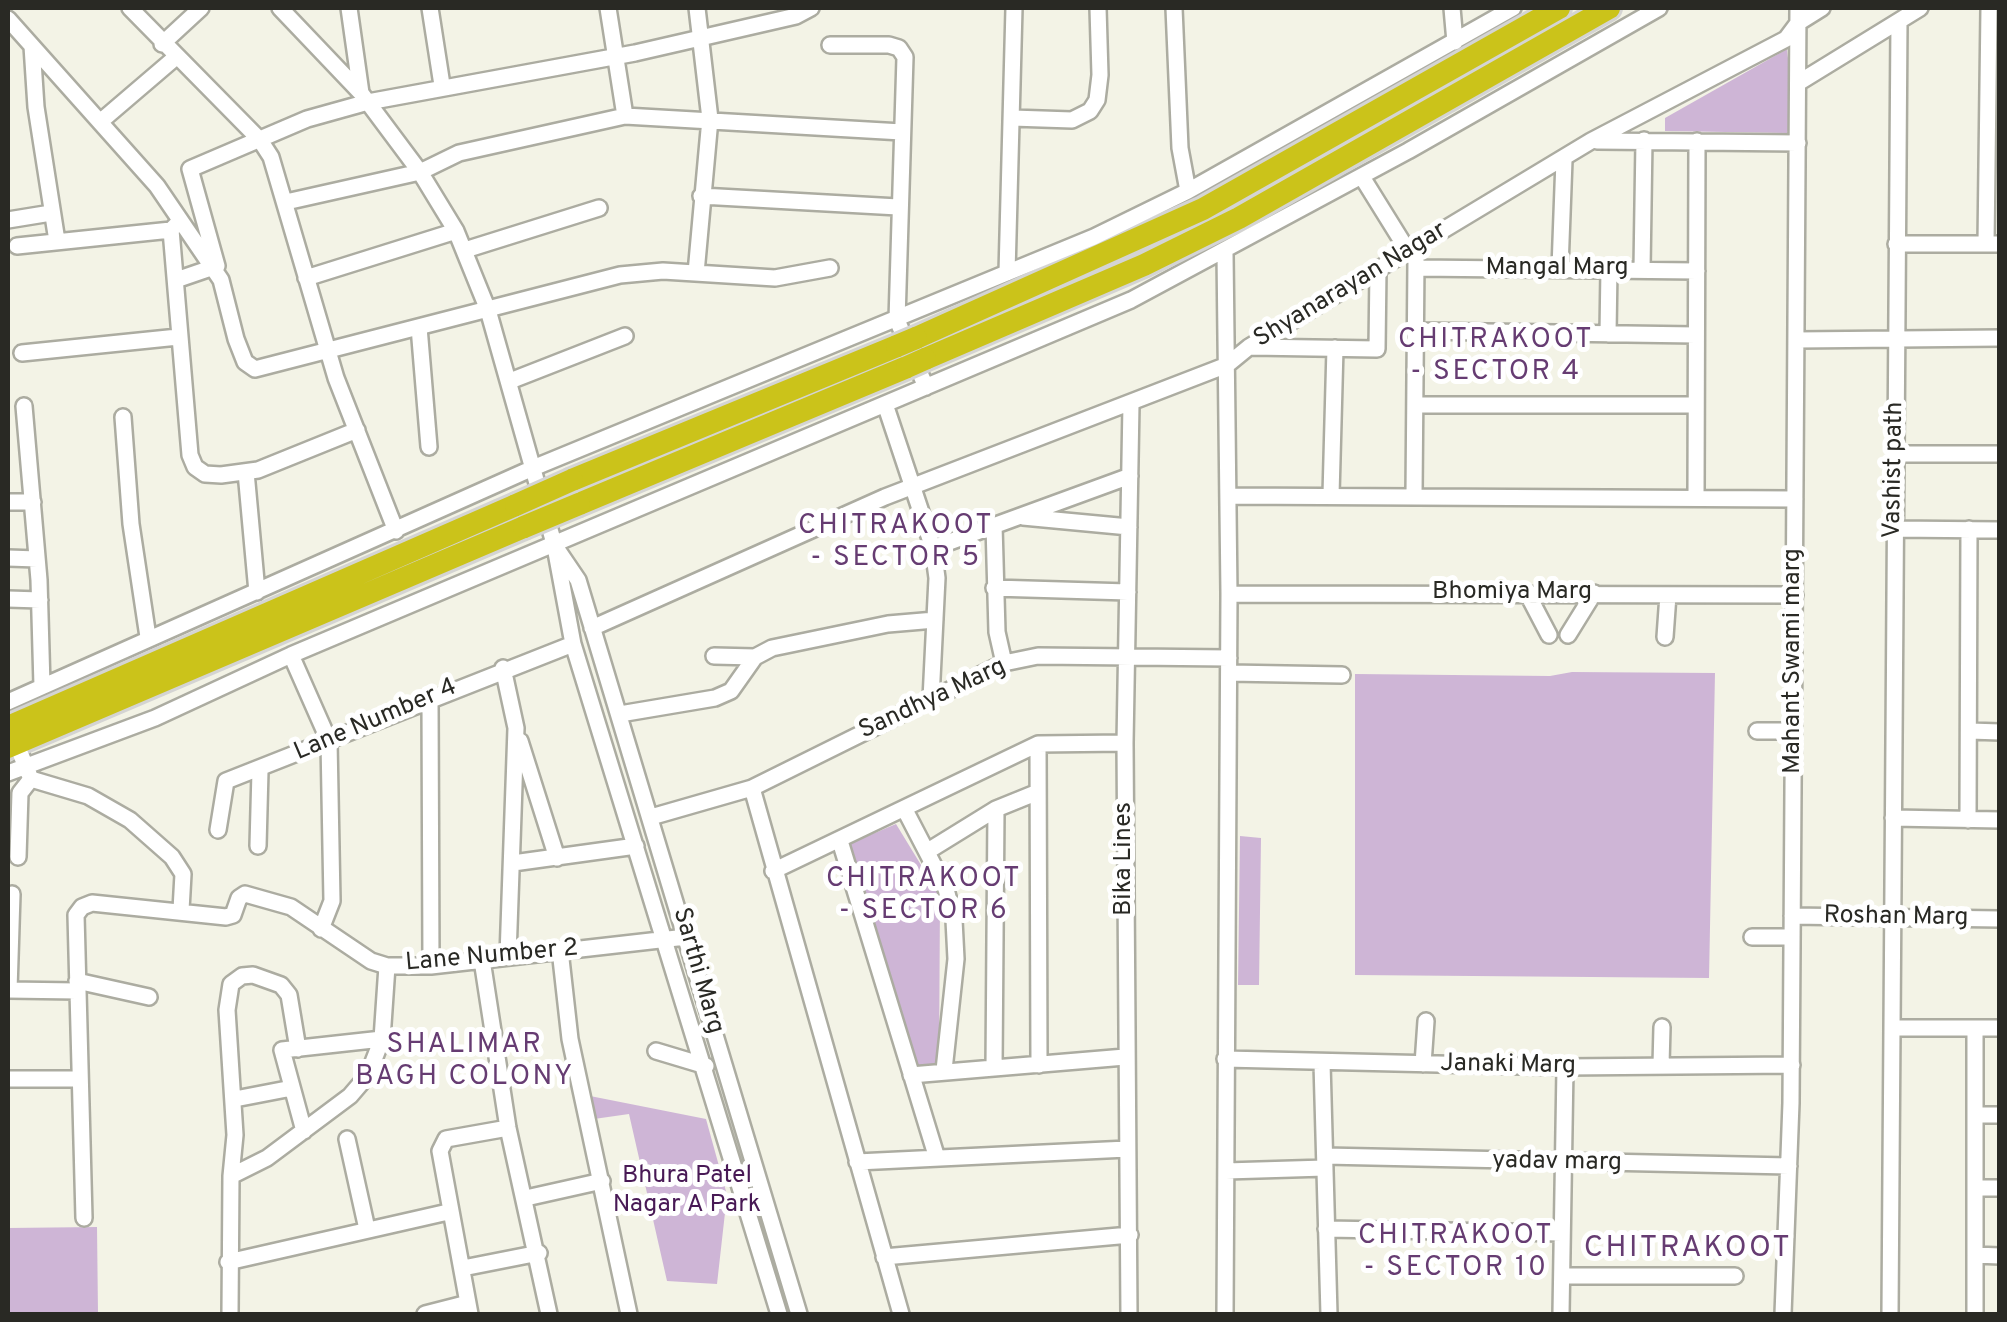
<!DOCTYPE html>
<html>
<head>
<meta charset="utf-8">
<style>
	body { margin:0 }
	#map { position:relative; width:2007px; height:1322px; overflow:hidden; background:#f3f3e6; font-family:Overpass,sans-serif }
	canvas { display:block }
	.frame { position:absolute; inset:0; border:10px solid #292924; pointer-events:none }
</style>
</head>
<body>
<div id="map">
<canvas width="2007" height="1322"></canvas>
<div class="frame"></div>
</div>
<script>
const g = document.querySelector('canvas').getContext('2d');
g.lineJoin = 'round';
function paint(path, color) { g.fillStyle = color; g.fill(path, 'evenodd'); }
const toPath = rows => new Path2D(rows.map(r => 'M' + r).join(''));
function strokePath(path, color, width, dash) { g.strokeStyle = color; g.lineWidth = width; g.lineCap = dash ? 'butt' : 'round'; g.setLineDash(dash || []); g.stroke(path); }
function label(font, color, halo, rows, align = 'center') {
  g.font = font + ' Overpass,sans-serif'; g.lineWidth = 10; g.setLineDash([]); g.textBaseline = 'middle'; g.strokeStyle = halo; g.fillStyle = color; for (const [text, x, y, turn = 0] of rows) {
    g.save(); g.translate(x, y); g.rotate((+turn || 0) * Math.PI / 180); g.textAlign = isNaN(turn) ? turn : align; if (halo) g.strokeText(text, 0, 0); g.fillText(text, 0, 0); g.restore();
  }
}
const green = toPath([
	[1787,49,1794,116,1787,133,1665,131,1665,118],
	[1572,672,1715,673,1709,978,1355,975,1355,674,1550,676],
	[896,824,940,896,939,1066,915,1067,849,844],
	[1240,836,1261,838,1259,985,1238,985],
	[590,1096,706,1119,727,1195,717,1284,667,1281,629,1114,594,1119],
	[97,1227,98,1314,8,1314,8,1228]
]);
const minor = toPath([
	[130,8,260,140,271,157,336,378,396,531],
	[280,8,361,93,420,172,456,231,488,310,555,547,573,644,779,1314],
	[349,8,361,93],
	[430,8,442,85],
	[1174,8,1180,148,1188,191],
	[1452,8,1455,42],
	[8,19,157,186,221,280,236,339,245,362,255,369,620,275,663,271,775,278,830,268],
	[162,44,201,8],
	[830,45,889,45,899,48,905,57,897,320,926,387],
	[32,46,36,107,57,241],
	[1798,83,1920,8],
	[625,116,902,132],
	[1012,118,1072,120,1090,111,1097,100,1100,75,1098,8],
	[100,122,176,57],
	[1597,141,1798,143],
	[1362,177,1408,251],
	[701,196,898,207],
	[286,202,420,172,459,153,625,116,608,8],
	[8,220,51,213],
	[171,230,190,455,195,467,205,474,221,475,258,470,357,430],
	[1896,244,2000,244],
	[1986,244,1989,8],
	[17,246,171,230,178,223],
	[465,250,599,208],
	[1225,253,1229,594,1225,1314],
	[217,266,190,169,307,119,368,102,635,53,796,16,811,8],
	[1417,268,1697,271],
	[1560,268,1564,160],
	[1642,269,1644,140],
	[696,273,710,119,697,8],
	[1007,273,1014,8],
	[306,278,456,231],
	[176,280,211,268],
	[419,327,429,447],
	[1417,331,1696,335],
	[1608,334,1609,268],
	[1797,340,2000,338],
	[1251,347,1377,349,1378,269],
	[22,353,178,337],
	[510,381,625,336],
	[885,404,933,548,937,578,931,699],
	[1416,405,1696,405],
	[24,406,39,580,42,686],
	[123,417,131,524,148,637],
	[1895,454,2000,454],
	[246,472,257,592],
	[1331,495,1335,348],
	[1414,495,1416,260],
	[1228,496,1795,499],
	[1696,497,1697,141],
	[8,502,33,502],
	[1023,517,1129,527],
	[994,525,997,632,1004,663],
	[1893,529,2000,530],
	[933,548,1130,476],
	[559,552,578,580,799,1314],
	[8,558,37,559],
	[994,588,1128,592],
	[1527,593,1549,635],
	[1229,594,1795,595],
	[8,599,40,600],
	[592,628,885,497,1227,365,1249,347,1591,141,1786,39,1798,23,1822,8],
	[1568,635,1594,593],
	[1665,637,1668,595],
	[291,655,329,741,332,901,321,929],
	[714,656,755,657],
	[503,668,516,728,508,956],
	[1229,673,1342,675],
	[430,698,431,966],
	[8,702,533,468,1094,237,1188,191,1513,8],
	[620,714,715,698,731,691,755,657,772,648,888,624,935,620],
	[1757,731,1794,731],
	[1970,731,2000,732],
	[520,741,557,858],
	[16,743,31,779,88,796,130,820,172,857,183,874,181,910],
	[1038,744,1039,1065],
	[8,773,155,718,291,655,1131,300,1408,151,1659,8],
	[752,788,901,1314],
	[905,810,946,889,954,920,956,959,944,1070],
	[651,817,752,788,1004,663,1038,656,1229,658],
	[1893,818,2000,820],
	[1968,820,1969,529],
	[218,830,226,781,573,644],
	[840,841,936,1155],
	[258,846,260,771],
	[928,851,996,809,1038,792],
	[18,857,20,793,31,779],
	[513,863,636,846],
	[773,871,1038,744,1125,743],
	[1792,916,2000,919],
	[1752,937,1792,937],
	[560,950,570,1039,629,1314],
	[482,960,508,1128,549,1314],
	[77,981,149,997],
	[8,990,77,991],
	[9,990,12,894],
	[1892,1028,2000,1028],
	[656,1051,706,1066],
	[1225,1059,1565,1067,1792,1065],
	[1322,1063,1329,1314],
	[1423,1064,1426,1021],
	[1661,1065,1662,1027],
	[994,1068,996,809],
	[911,1075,1125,1057],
	[8,1079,79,1079],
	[235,1099,292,1088],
	[1976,1115,2000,1115],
	[304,1131,282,1050,382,1039],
	[347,1139,367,1229],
	[1325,1156,1789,1166],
	[857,1162,1127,1149],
	[1226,1171,1325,1168],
	[231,1176,235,1135,227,1010,231,984,242,976,253,975,281,985,289,995,298,1049],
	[1976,1188,2000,1188],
	[526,1198,602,1181],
	[84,1218,76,915,82,907,92,903,226,917,233,915,239,898,245,894,291,907,371,961,387,966,431,966,686,937],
	[1326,1229,1562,1233],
	[1975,1255,2000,1256],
	[884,1257,1130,1235],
	[228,1262,448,1212],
	[463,1268,539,1253],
	[1562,1276,1735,1276],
	[230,1314,231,1176,267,1158,350,1096,368,1075,382,1039,387,966],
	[425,1314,468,1303],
	[470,1314,440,1151,446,1139,508,1128],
	[1129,1314,1125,743,1131,404],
	[1561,1314,1565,1067],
	[1783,1314,1791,1103,1798,8],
	[1890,1314,1899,21],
	[1975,1314,1975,1028]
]);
const highway = toPath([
	[916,338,1203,209,1559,8],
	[925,359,1144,265,1239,218,1609,8],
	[572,480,897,346],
	[579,504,907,367],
	[8,727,516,505],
	[8,747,524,527]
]);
const highwayBridge = toPath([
	[897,346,916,338],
	[907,367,925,359],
	[516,505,572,480],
	[524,527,579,504]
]);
const streetNames = [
	["Mangal Marg",1557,269],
	["Shyanarayan Nagar",1351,286,-31],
	["Vashist path",1895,470,-89],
	["Bhomiya Marg",1512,593],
	["Mahant Swami marg",1794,661,-90],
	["Sandhya Marg",933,700,-25],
	["Lane Number 4",376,721,-23],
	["Bika Lines",1125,859,-90],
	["Roshan Marg",1896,918,1],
	["Lane Number 2",492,957,-5],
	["Sarthi Marg",697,971,74],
	["Janaki Marg",1508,1066,1],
	["yadav marg",1557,1163,1]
];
const parkNames = [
	["Bhura Patel",687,1177],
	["Nagar A Park",687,1206]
];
const neighbourhoodNames = [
	["CHITRAKOOT",1496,341],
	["- SECTOR 4",1496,373],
	["CHITRAKOOT",896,527],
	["- SECTOR 5",896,559],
	["CHITRAKOOT",924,880],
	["- SECTOR 6",924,912],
	["SHALIMAR",465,1046],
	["BAGH COLONY",465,1078],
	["CHITRAKOOT",1456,1237],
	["- SECTOR 10",1456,1269]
];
const quarterNames = [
	["CHITRAKOOT",1688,1250]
];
paint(green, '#ceb5d6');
strokePath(minor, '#acaca1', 20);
strokePath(highway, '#d4d4d3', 28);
strokePath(minor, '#fff', 15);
strokePath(highway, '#cbc31a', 22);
strokePath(highwayBridge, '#d4d4d3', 28, []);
strokePath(highwayBridge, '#cbc31a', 22);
label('25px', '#292924', '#fff', streetNames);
label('25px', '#481955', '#fff', parkNames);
g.letterSpacing = '2.5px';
label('28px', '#663c72', '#fff', neighbourhoodNames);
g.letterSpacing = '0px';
g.letterSpacing = '2.5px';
label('30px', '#663c72', '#fff', quarterNames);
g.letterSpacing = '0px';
</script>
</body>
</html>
